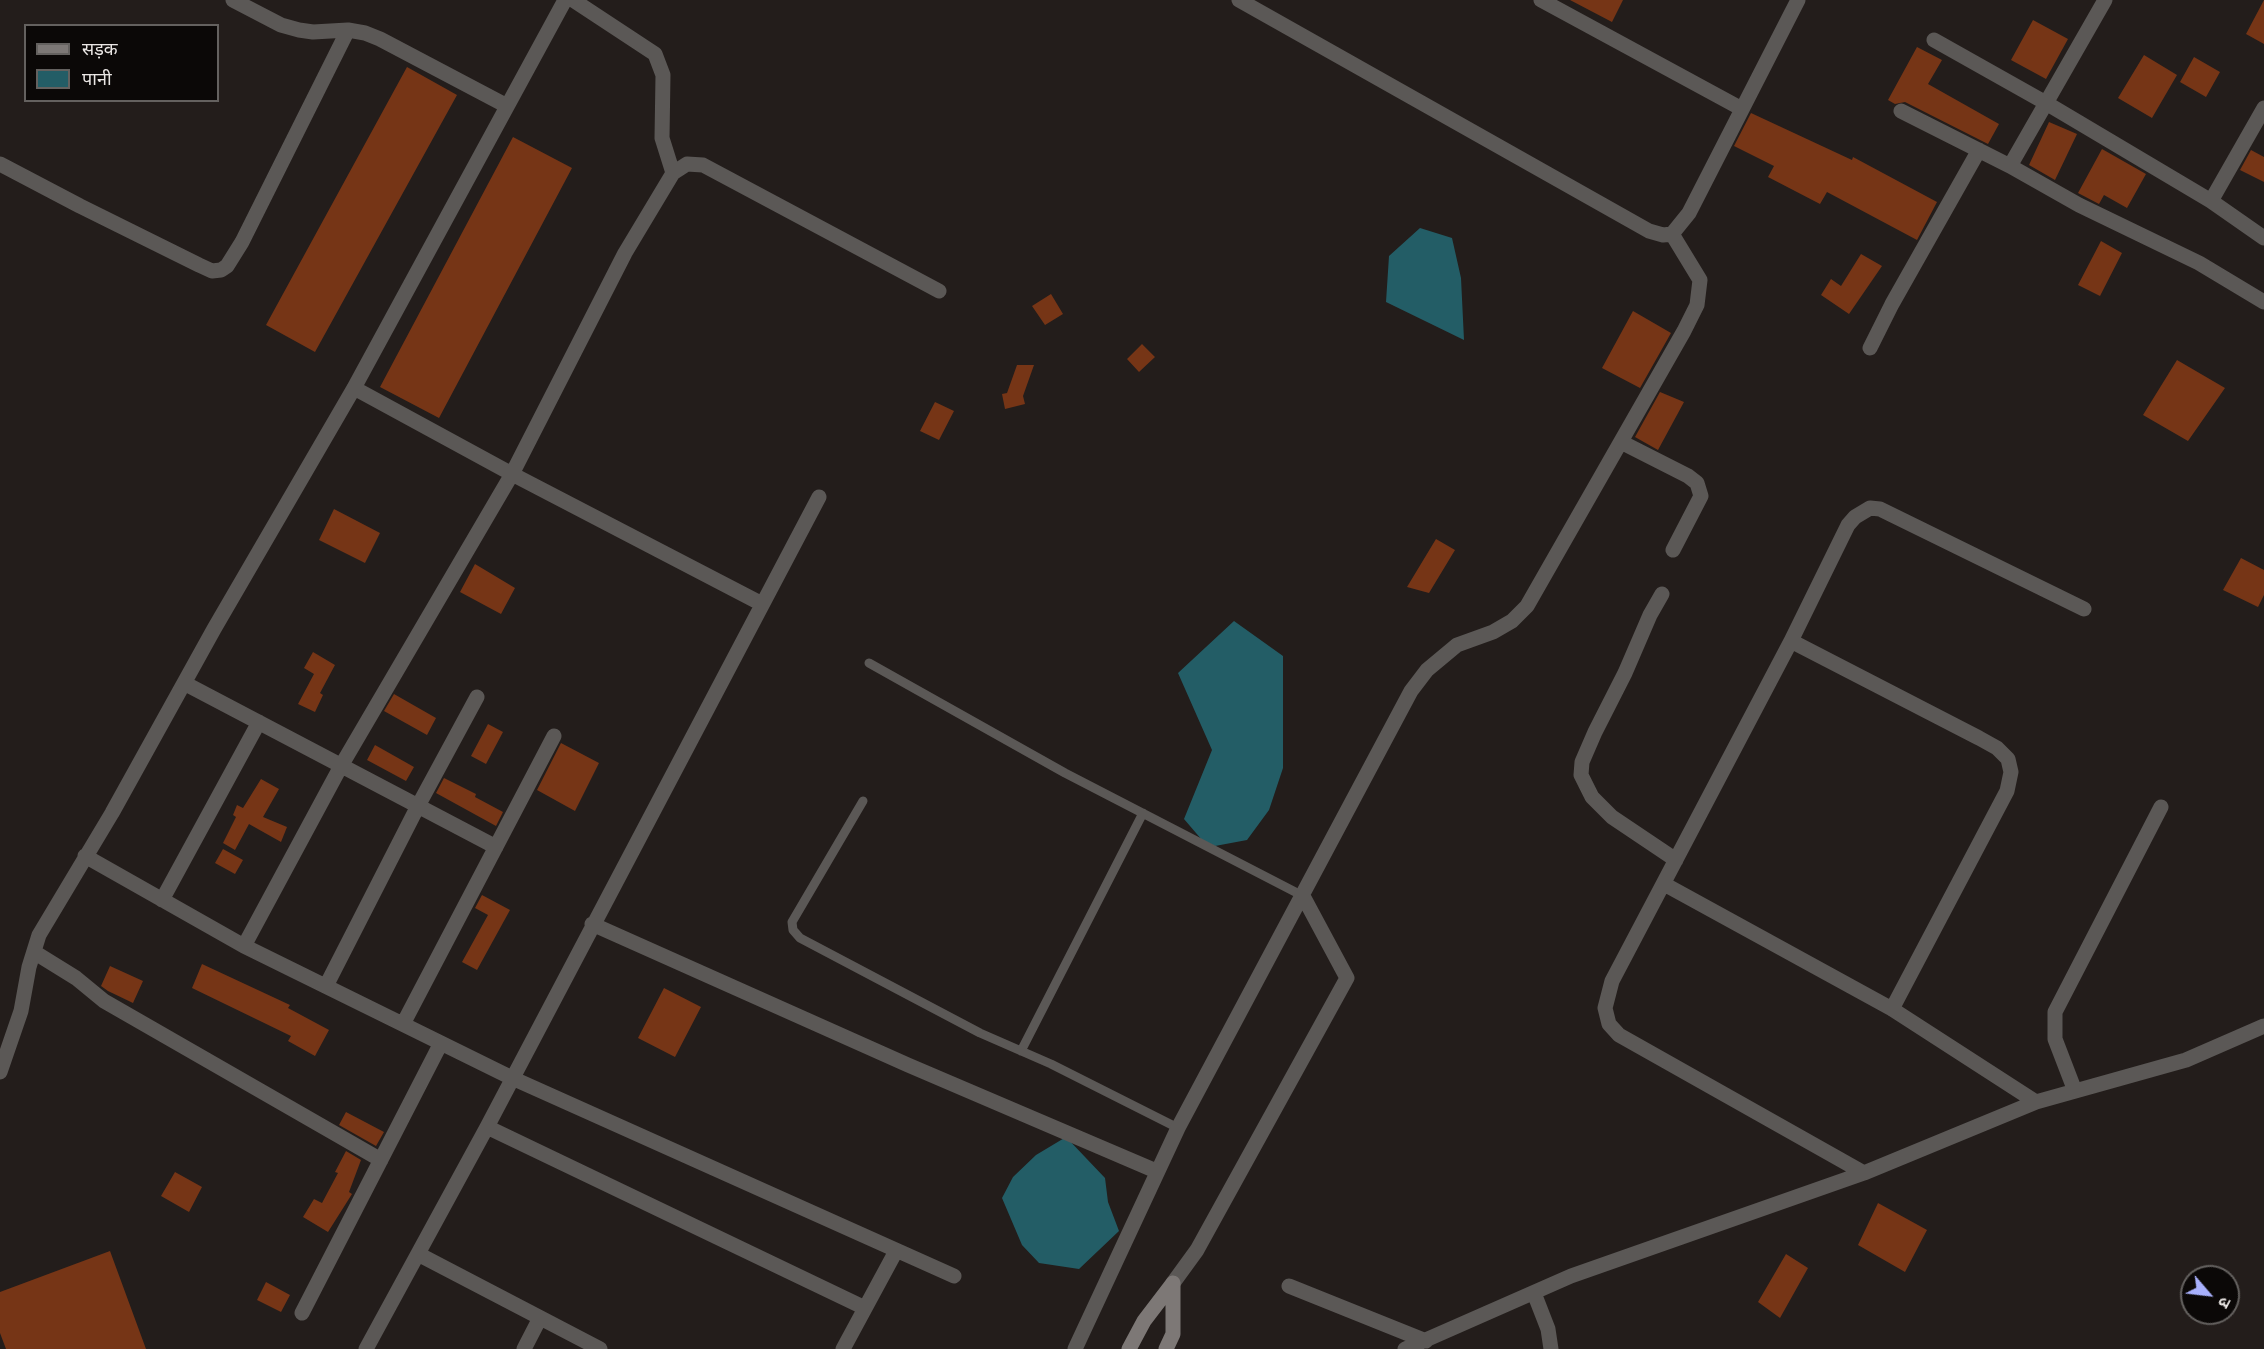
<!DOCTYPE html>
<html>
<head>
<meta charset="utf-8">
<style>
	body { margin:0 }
	#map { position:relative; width:2264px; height:1349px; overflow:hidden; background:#231d1b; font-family:Jost,"Noto Sans Devanagari",sans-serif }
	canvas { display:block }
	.legend { position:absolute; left:24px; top:24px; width:195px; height:78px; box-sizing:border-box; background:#0b0807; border:2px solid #64615f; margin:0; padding:8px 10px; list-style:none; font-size:18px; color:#eae6e4 }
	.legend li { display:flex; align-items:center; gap:12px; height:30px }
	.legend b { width:30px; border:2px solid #64615f }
	.north { position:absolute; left:2180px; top:1265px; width:60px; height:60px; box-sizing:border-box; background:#0b0807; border:2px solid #64615f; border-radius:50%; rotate:118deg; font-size:16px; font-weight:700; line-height:24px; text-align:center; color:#eae6e4 }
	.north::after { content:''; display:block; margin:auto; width:21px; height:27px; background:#a8b0fc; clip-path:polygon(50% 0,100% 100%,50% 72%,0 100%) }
</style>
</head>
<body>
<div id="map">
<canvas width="2264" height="1349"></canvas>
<ul class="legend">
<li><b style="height:8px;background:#7d7876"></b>सड़क</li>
<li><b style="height:16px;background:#235d66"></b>पानी</li>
</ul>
<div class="north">उ</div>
</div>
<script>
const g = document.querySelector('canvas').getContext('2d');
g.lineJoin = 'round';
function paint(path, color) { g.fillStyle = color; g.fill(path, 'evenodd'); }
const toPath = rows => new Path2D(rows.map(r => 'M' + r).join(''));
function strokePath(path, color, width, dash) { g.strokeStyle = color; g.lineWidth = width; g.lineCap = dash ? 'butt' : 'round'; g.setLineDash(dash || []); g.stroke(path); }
const water = toPath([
	[1420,228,1452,238,1461,278,1464,340,1386,302,1389,256],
	[1234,621,1283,656,1283,768,1269,810,1247,840,1215,846,1202,840,1184,819,1212,750,1178,673],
	[1066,1137,1105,1178,1108,1202,1119,1231,1079,1269,1039,1263,1022,1245,1002,1198,1013,1177,1036,1155]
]);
const building = toPath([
	[1570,0,1623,0,1612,22],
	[2264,0,2264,44,2246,34],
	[2033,20,2068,39,2046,79,2011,60],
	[1917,47,1942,60,1928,84,1999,124,1988,144,1905,102,1895,104,1888,100],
	[2144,55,2177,75,2152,118,2118,98],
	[2194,57,2220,72,2206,97,2180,82],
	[407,67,457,95,315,352,266,325],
	[1751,113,1852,160,1853,157,1937,202,1917,240,1827,192,1820,204,1768,177,1774,166,1734,146],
	[2049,122,2077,134,2055,180,2029,165],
	[513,137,572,168,439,418,380,387],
	[2102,149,2146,174,2127,208,2104,195,2099,204,2078,193],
	[2251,150,2264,157,2264,182,2240,170],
	[2101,241,2122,253,2100,296,2078,285],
	[1861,254,1882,266,1849,314,1821,295,1831,279,1841,286],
	[1051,294,1063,314,1045,325,1032,306],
	[1633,311,1671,333,1640,388,1602,368],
	[1142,344,1155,357,1139,372,1127,359],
	[2177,360,2225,388,2188,441,2143,415],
	[1017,365,1034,365,1023,396,1025,404,1005,409,1002,394,1007,393],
	[1660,392,1684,402,1658,450,1635,437],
	[935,402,954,411,939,440,920,431],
	[334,509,380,533,365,563,319,540],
	[1436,539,1455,550,1429,593,1407,587],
	[2241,558,2264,570,2264,595,2258,607,2223,590],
	[475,564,515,588,501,614,460,592],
	[313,652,335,665,320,693,323,695,315,712,298,704,314,674,304,668],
	[394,694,436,718,427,735,384,711],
	[488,724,503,732,486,764,471,756],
	[561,743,599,763,575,811,537,790],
	[375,745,414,767,406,781,367,760],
	[444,778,476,794,475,797,503,812,496,826,436,793],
	[261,779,279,789,263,817,287,827,281,842,249,824,235,850,223,843,236,817,233,815,237,805,243,808],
	[223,849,243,860,235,874,215,863],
	[482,895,510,910,477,970,462,962,488,915,475,908],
	[202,964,290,1005,288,1008,329,1030,315,1056,288,1041,291,1036,192,988],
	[110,966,143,981,133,1003,108,991,101,986],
	[664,988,701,1007,675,1057,638,1038],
	[346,1112,384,1132,376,1146,339,1125],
	[346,1151,361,1160,349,1192,352,1194,328,1232,303,1217,314,1199,322,1203,338,1173,335,1172],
	[175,1172,202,1187,189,1212,161,1196],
	[1878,1203,1927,1230,1905,1272,1858,1245],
	[110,1251,146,1349,6,1349,0,1333,0,1292],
	[1786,1254,1808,1268,1780,1318,1758,1302],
	[266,1282,290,1295,281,1312,257,1300]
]);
const lane = toPath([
	[869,663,1065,773,1303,896],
	[863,801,792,922,793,930,800,938,980,1033,1051,1064,1178,1128],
	[1021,1051,1143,813]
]);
const street = toPath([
	[233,0,281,25,299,30,313,32,348,30,365,33,380,39,507,106],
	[573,0,655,54,663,75,662,138,673,173],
	[1239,0,1649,231,1663,235,1672,234,1689,213,1798,0],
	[1541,0,1742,109],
	[1934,40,2046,103,2211,201,2264,238],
	[1901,111,2010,166,2079,205,2199,263,2264,302],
	[0,164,80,206,199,265,212,271,221,270,227,266,242,242,348,30],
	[2010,166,2105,0],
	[2211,201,2264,108],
	[1870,348,1892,304,1979,150],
	[354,388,512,474,762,604],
	[1621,442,1688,476,1697,483,1701,496,1673,550],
	[1662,594,1650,615,1625,673,1595,732,1582,762,1581,775,1592,797,1612,817,1676,860],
	[1791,641,1979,738,1997,748,2008,759,2011,772,2007,791,1892,1009],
	[184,683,496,847],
	[85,856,244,946,512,1078,954,1276],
	[1664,884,1892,1009,2036,1102],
	[162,900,259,722],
	[592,924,908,1065,1156,1171],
	[244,946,341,766,512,474,625,253,673,173,687,164,703,165,939,291],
	[34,952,76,978,104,1001,381,1160],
	[326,986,418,806,477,697],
	[403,1024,554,736],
	[0,1072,21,1011,29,967,39,935,112,813,214,629,354,388,565,0],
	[2075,1091,2055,1039,2055,1012,2161,807],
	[487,1127,865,1308],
	[1864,1173,1619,1035,1609,1024,1605,1008,1612,981,1791,641,1848,525,1855,517,1870,508,1880,509,2084,609],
	[418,1254,600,1349],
	[1173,1283,1197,1250,1347,978,1303,896],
	[1289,1286,1426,1341],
	[1534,1293,1548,1329,1551,1349],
	[302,1313,441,1043],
	[366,1349,487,1127,819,497],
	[524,1349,540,1318],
	[843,1349,896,1251],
	[1075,1349,1178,1128,1411,691,1427,670,1457,645,1493,632,1512,621,1527,606,1684,331,1697,305,1700,280,1672,234],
	[1405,1349,1571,1276,1864,1173,2036,1102,2186,1060,2264,1026]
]);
const secondary = toPath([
	[1129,1349,1144,1321,1173,1283],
	[1166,1349,1173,1334,1173,1283]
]);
paint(water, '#235d66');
paint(building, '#763516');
strokePath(lane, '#5b5856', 9);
strokePath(street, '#5b5856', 15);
strokePath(secondary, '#7d7876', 15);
</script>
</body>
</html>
